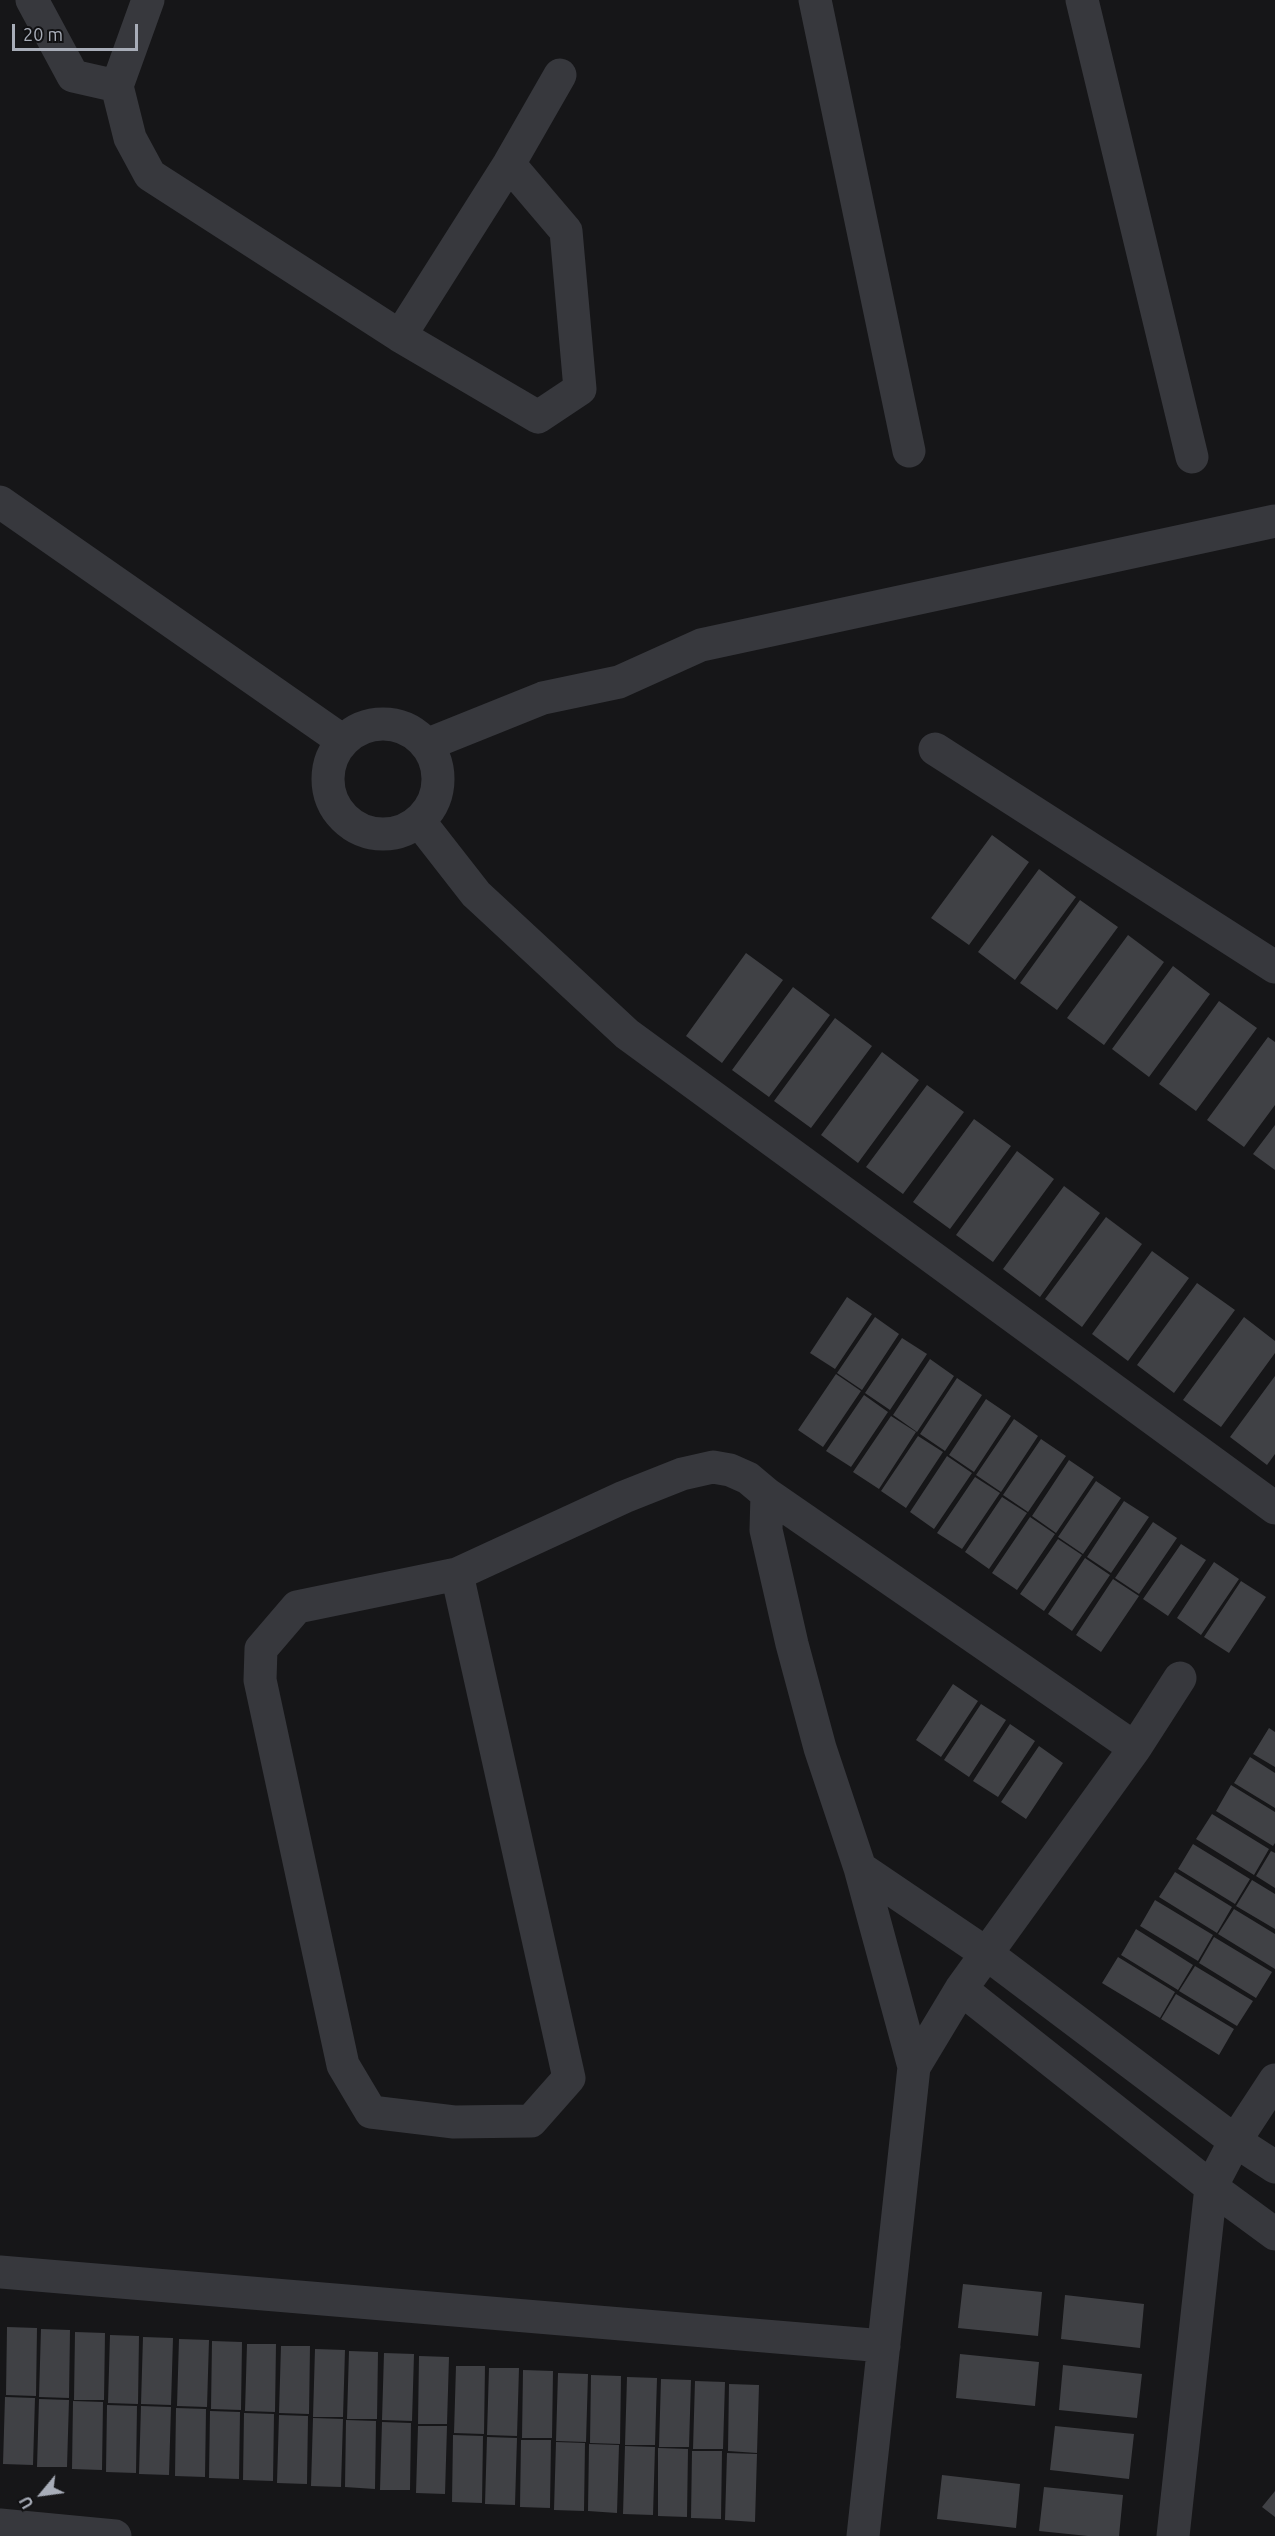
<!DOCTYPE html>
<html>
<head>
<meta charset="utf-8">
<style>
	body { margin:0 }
	#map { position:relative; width:1275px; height:2536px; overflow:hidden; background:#161618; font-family:Ubuntu,sans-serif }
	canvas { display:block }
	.north { position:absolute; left:12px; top:2464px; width:60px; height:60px; -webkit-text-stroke:4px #111113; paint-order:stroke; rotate:241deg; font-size:16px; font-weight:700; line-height:24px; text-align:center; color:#a8adb8 }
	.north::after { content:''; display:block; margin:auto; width:21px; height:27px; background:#a8adb8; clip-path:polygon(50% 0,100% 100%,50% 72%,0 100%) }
	.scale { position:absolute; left:12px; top:24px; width:126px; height:27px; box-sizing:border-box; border:3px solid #a8adb8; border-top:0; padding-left:8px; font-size:18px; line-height:21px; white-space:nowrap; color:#a8adb8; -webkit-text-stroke:4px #111113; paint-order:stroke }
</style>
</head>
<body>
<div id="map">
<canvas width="1275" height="2536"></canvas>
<div class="north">U</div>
<div class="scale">20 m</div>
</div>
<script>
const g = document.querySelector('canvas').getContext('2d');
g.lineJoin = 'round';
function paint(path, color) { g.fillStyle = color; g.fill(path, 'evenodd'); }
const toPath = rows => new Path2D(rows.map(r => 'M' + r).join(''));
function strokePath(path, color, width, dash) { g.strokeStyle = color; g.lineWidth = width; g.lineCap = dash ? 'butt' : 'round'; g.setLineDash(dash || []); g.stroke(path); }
const building = toPath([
	[992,835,1029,862,969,945,931,918],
	[1039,869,1076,897,1015,980,978,952],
	[1080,900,1118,927,1057,1010,1020,983],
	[1128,935,1164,962,1104,1045,1067,1018],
	[746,953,783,980,722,1063,686,1036],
	[1173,966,1210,994,1149,1077,1112,1049],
	[793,987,830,1015,769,1097,732,1070],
	[1219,1001,1257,1028,1196,1111,1159,1084],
	[835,1018,872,1046,811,1128,774,1101],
	[1268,1037,1275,1042,1275,1105,1244,1147,1207,1120],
	[882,1052,919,1080,858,1163,821,1135],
	[927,1085,964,1112,903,1194,866,1167],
	[974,1119,1011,1146,950,1229,913,1202],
	[1275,1125,1275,1170,1253,1154],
	[1017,1151,1054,1179,993,1262,956,1235],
	[1064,1186,1100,1213,1040,1297,1003,1269],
	[1106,1217,1142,1244,1082,1327,1045,1299],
	[1152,1251,1189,1278,1128,1361,1092,1334],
	[1197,1283,1235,1310,1174,1393,1137,1365],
	[847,1297,872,1314,835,1369,810,1353],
	[875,1317,899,1334,862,1390,837,1373],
	[1244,1317,1275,1341,1275,1353,1221,1427,1183,1400],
	[902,1338,927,1354,890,1410,865,1393],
	[930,1359,954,1376,917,1432,893,1415],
	[836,1374,861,1391,823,1447,798,1430],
	[1275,1376,1275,1454,1267,1465,1230,1437],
	[957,1378,982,1395,945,1451,920,1434],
	[864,1395,888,1412,851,1467,826,1451],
	[986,1399,1011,1416,974,1472,949,1455],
	[891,1416,916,1432,879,1489,853,1472],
	[1014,1419,1038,1436,1001,1492,976,1475],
	[918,1436,943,1452,906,1508,881,1491],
	[1041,1439,1066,1456,1028,1512,1003,1495],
	[947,1456,972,1473,934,1529,910,1512],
	[1069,1460,1094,1477,1056,1533,1032,1516],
	[975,1477,1000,1493,962,1549,937,1533],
	[1096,1481,1121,1498,1083,1554,1058,1537],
	[1002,1497,1027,1513,989,1569,965,1552],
	[1124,1501,1149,1517,1111,1573,1087,1557],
	[1030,1517,1055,1534,1017,1590,992,1573],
	[1153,1522,1177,1538,1139,1594,1115,1578],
	[1058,1539,1082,1555,1044,1611,1020,1594],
	[1181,1544,1206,1560,1168,1616,1143,1599],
	[1085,1558,1110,1575,1072,1631,1048,1614],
	[1214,1562,1239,1579,1201,1635,1177,1618],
	[1113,1579,1139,1596,1101,1652,1076,1635],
	[1241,1581,1266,1597,1229,1653,1204,1637],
	[953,1684,978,1701,941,1757,916,1740],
	[981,1704,1006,1720,969,1777,944,1760],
	[1010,1724,1035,1741,998,1797,973,1781],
	[1269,1728,1275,1732,1275,1767,1253,1754],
	[1039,1746,1063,1763,1026,1819,1001,1802],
	[1250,1757,1275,1773,1275,1808,1234,1783],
	[1231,1785,1275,1812,1275,1843,1273,1846,1216,1811],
	[1212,1814,1269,1849,1254,1875,1196,1839],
	[1193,1844,1250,1879,1235,1904,1178,1869],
	[1271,1851,1275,1853,1275,1888,1256,1876],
	[1175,1872,1232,1907,1217,1933,1159,1897],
	[1252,1880,1275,1894,1275,1929,1236,1906],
	[1155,1900,1213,1935,1198,1961,1140,1926],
	[1234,1909,1275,1934,1275,1969,1218,1934],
	[1136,1929,1193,1965,1178,1990,1121,1955],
	[1214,1937,1272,1972,1256,1998,1199,1963],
	[1118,1957,1175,1992,1160,2018,1102,1983],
	[1195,1966,1253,2001,1237,2026,1179,1991],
	[1176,1994,1234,2029,1219,2055,1161,2019],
	[963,2284,1042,2292,1038,2336,958,2328],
	[1065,2295,1144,2304,1140,2348,1061,2339],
	[7,2327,37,2328,36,2396,6,2395],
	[41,2329,70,2330,69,2398,39,2397],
	[75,2332,105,2333,104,2400,74,2400],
	[110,2335,139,2336,138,2404,108,2403],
	[143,2337,173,2338,171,2405,141,2404],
	[179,2339,209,2340,207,2407,177,2406],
	[212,2341,242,2342,241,2410,211,2409],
	[247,2344,276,2344,275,2412,245,2411],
	[281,2346,310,2346,309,2414,279,2413],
	[315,2349,345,2350,343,2417,313,2417],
	[349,2351,378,2352,377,2419,347,2419],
	[384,2353,414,2354,412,2421,382,2420],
	[960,2354,1039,2362,1035,2406,956,2398],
	[419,2356,449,2357,447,2424,418,2424],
	[1063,2365,1142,2374,1137,2418,1059,2410],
	[456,2366,485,2366,484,2434,454,2433],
	[489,2368,519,2368,517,2436,487,2435],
	[523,2370,553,2371,552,2438,522,2438],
	[558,2373,588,2374,586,2442,556,2441],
	[591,2375,621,2376,620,2444,590,2443],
	[627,2377,657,2378,655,2445,625,2445],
	[661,2379,691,2380,689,2447,659,2447],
	[695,2381,725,2382,723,2449,693,2449],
	[729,2384,759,2385,757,2453,728,2451],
	[5,2397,35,2398,33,2465,3,2464],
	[39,2399,69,2400,67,2467,37,2467],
	[73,2401,103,2402,102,2470,72,2469],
	[107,2405,137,2406,136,2473,106,2472],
	[141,2406,171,2407,169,2475,139,2474],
	[176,2408,206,2409,205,2477,175,2476],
	[210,2411,240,2412,239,2479,209,2478],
	[244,2413,274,2414,273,2481,243,2480],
	[279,2415,308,2416,307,2484,277,2483],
	[313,2418,343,2419,341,2487,311,2486],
	[346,2420,376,2421,375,2489,345,2487],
	[382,2422,411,2423,410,2490,380,2490],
	[418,2426,447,2426,445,2494,416,2493],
	[1055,2426,1134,2434,1129,2479,1050,2470],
	[453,2435,483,2436,482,2503,452,2502],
	[487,2437,517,2438,515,2505,485,2504],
	[521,2440,551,2440,550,2508,520,2507],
	[556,2442,585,2443,584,2511,554,2510],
	[589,2444,619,2445,617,2513,588,2511],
	[625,2446,655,2447,653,2515,623,2514],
	[658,2448,688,2449,687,2517,658,2516],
	[692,2451,722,2451,721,2519,691,2518],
	[727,2453,757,2454,755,2522,725,2520],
	[942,2475,1020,2484,1016,2528,937,2519],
	[1044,2487,1123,2495,1119,2536,1088,2536,1039,2531],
	[1275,2491,1275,2517,1262,2507]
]);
const minor = toPath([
	[32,0,73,76,117,86],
	[148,0,117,86,130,138,150,175,400,336,538,417,580,389,566,231,509,164],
	[815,0,909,451],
	[1082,0,1192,457],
	[400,336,509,164,560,75],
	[0,502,343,741],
	'328 779a55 55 0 1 1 110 0a55 55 0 1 1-110 0Z',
	[426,745,543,698,619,682,701,645,1275,521],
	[935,749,1275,967],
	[419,821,476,894,627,1034,1275,1508],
	[767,1494,766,1530,792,1644,820,1748,860,1868,914,2067],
	[457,1574,569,2078,531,2121,454,2122,371,2112,343,2065,260,1680,261,1649,297,1607,457,1574],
	[457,1574,624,1497,682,1474,713,1467,730,1470,748,1478,767,1494,1135,1748],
	[860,1868,987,1954,1235,2141,1275,2167],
	[961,1989,1211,2187,1275,2234],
	[0,2272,884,2346],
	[0,2525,115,2536],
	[863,2536,914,2067,961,1989,1135,1748,1180,1678],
	[1173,2536,1211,2187,1235,2141,1275,2080]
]);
paint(building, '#404145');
strokePath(minor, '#37383d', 33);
</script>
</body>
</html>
